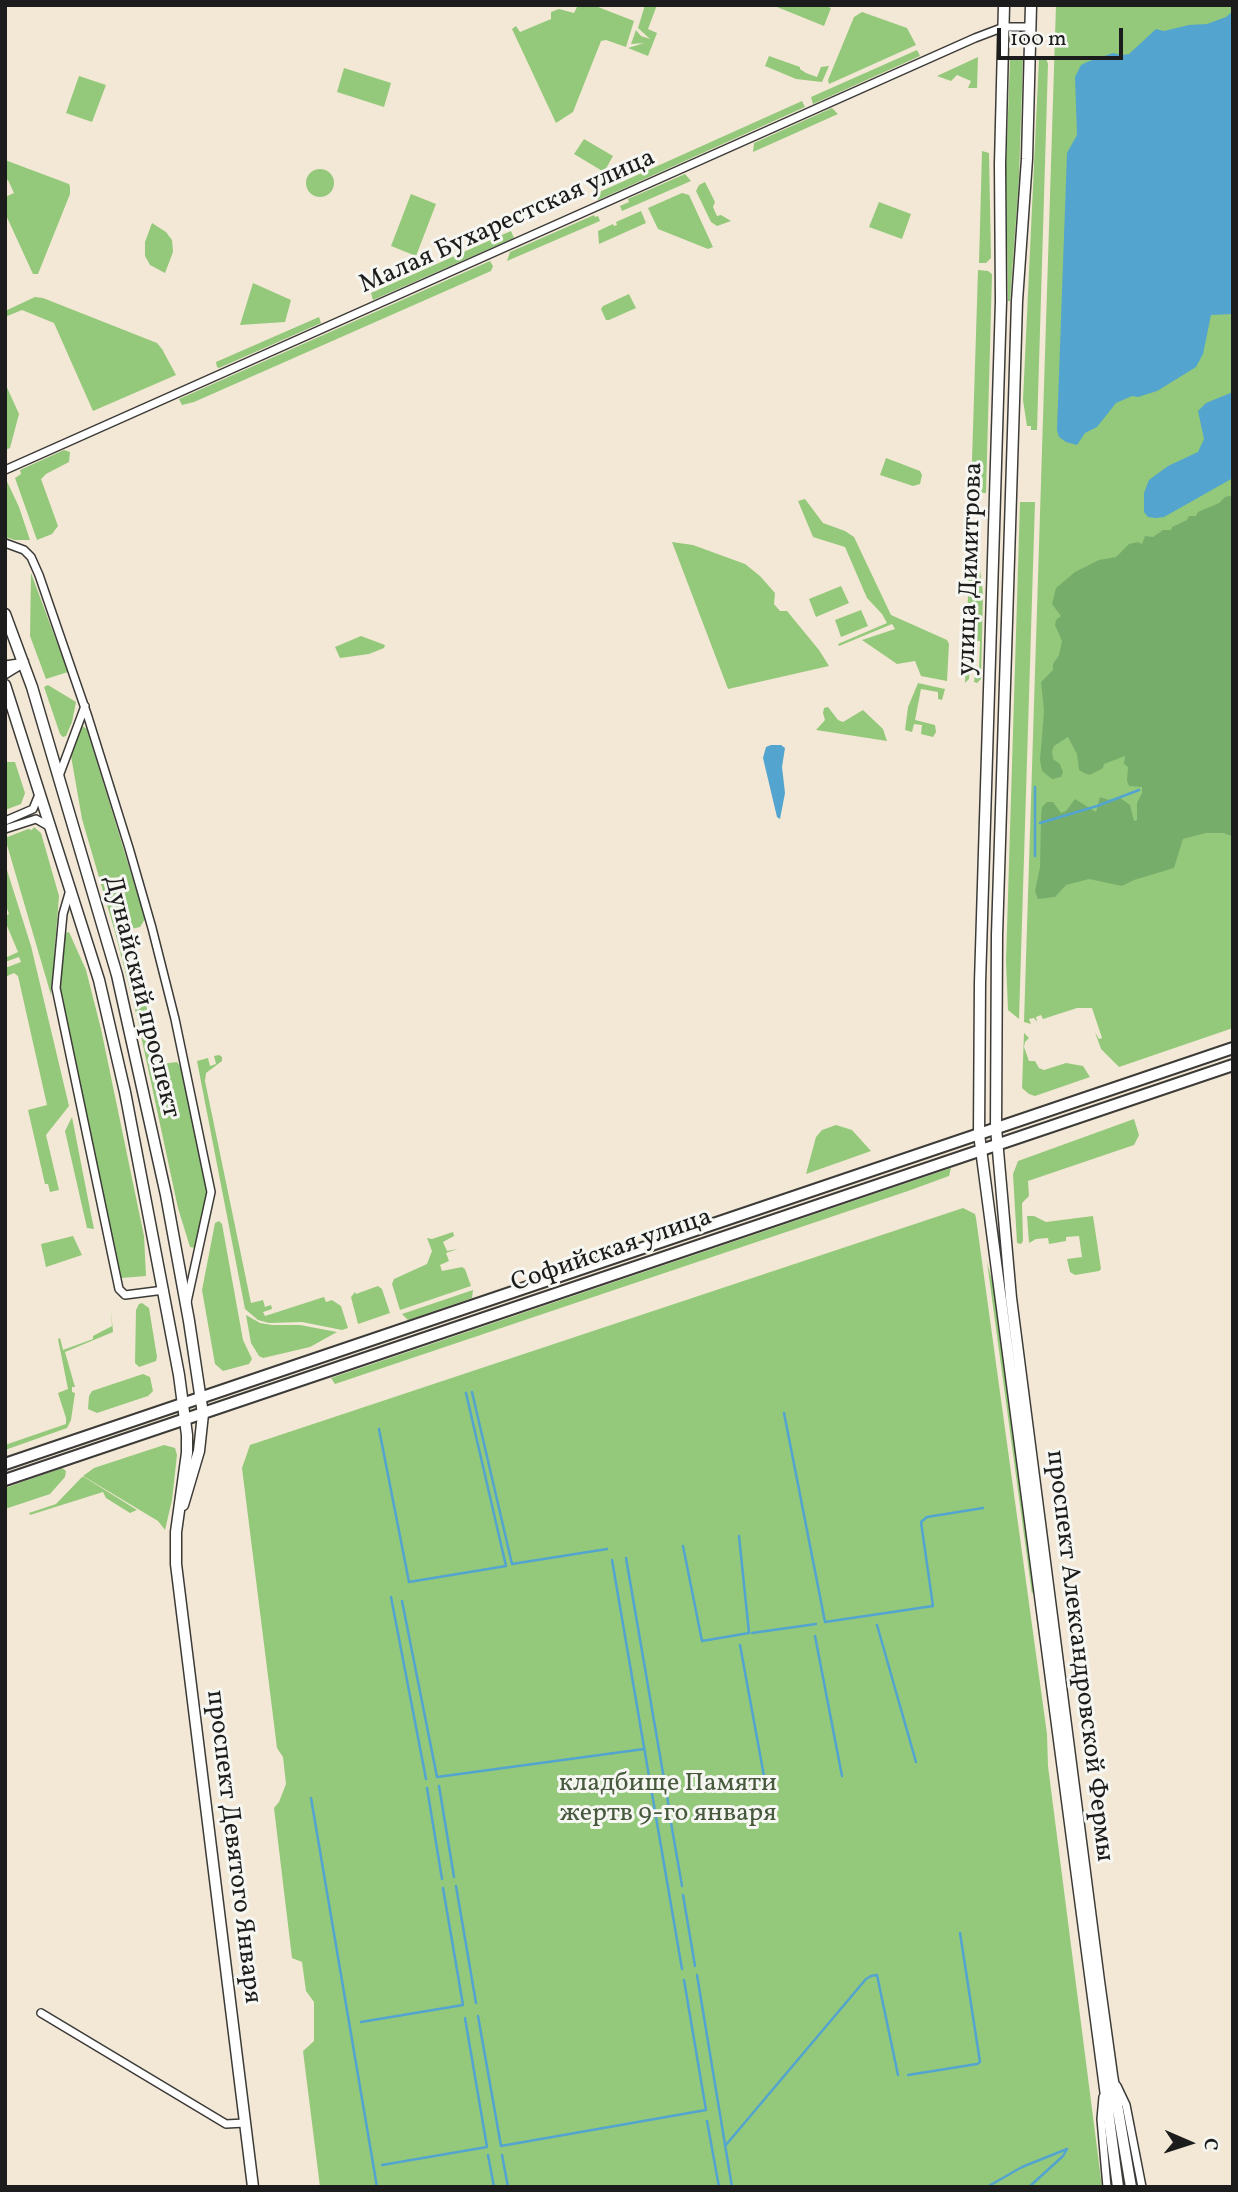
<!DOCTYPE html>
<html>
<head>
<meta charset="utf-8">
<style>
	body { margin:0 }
	#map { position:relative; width:1238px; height:2192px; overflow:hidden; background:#f3e8d5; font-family:Vollkorn,serif }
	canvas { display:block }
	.frame { position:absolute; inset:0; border:7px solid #1c1c1c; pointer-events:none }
	.north { position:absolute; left:1154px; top:2108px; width:70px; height:70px; -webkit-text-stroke:5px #f6f6f2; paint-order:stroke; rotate:93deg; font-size:19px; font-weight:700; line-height:28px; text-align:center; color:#1c1c1c }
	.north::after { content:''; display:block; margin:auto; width:24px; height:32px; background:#1c1c1c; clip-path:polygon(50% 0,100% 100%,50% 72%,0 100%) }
	.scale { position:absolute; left:997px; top:28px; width:126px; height:32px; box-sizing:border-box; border:4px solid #1c1c1c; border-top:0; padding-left:9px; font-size:21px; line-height:24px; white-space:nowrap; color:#1c1c1c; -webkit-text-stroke:5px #f6f6f2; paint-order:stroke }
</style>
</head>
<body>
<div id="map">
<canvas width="1238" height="2192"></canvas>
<div class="frame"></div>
<div class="north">С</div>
<div class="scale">100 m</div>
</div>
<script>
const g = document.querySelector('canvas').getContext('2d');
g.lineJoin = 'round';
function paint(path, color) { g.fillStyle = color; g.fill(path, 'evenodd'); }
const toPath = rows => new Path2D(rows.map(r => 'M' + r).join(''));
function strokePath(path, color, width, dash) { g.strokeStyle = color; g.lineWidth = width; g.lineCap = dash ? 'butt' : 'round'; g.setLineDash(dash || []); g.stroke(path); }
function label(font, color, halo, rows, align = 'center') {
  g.font = font + ' Vollkorn,serif'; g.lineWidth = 6; g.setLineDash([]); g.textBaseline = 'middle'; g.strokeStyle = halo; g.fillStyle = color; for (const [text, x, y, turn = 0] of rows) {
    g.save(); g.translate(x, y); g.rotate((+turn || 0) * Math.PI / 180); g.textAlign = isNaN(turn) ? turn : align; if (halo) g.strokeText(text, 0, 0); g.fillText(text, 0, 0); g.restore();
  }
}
const green = toPath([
	[578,5,593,5,634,21,626,47,606,40,601,41,573,112,556,123,512,29,516,26,520,32,551,19,551,12,559,9,574,13],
	[645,5,657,5,648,29,657,33,648,56,628,48,644,43,631,44,636,30,641,36,650,39,638,28],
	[777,5,824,5,831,8,824,26,777,7],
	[1056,5,1233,5,1233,813,1221,832,1233,837,1233,1028,1119,1067,1101,1049,1095,1032,1099,1039,1102,1038,1092,1008,1077,1008,1043,1019,1041,1015,1036,1017,1037,1022,1034,1018,1029,1019,1031,1024,1024,1022],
	[862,12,907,28,916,45,829,84,828,80,854,17],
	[917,50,920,56,813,104,811,97],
	[769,56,800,67,800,69,806,73,817,77,821,67,829,66,822,82,796,79,765,66],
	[978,57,977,88,968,88,971,81,957,75,951,81,937,76],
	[1023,58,1019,178,1010,301,1008,301,1006,171,1010,59],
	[1039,58,1046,58,1048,64,1037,430,1031,430,1031,426,1027,426,1023,400],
	[344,68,391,83,384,107,337,92],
	[79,76,106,85,92,122,66,113],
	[802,101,805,107,598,200,595,194],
	[832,108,838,114,753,152,754,143],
	[584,139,613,156,604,172,574,154],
	[982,151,989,153,991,258,986,263,979,263],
	[5,160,69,184,70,187,70,194,38,274,33,274,5,213,5,197,14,193,8,180,5,181],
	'306 183a14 14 0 1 1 28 0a14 14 0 1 1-28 0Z',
	[685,174,691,181,622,211,620,206,629,202,628,199],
	[705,182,715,202,713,207,717,216,721,215,731,221,717,226,711,222,696,191,699,185],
	[682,193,689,195,713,247,708,249,658,229,648,208],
	[411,194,436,204,416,256,391,246],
	[879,202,911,214,902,239,869,227],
	[641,211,646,223,599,244,598,231,613,224,614,226,617,225,616,222],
	[594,215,595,217,598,216,600,221,507,261,510,252],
	[152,223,166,232,172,240,173,252,165,273,150,265,145,256,145,242],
	[511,231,514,238,373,300,371,293],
	[490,261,493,266,491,271,194,402,182,405,179,399],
	[978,270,988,271,992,274,986,493,971,492],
	[253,283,291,300,285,322,240,325],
	[629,294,636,308,609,320,606,320,601,309,603,306],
	[35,297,43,298,157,343,162,349,176,375,93,411,54,323,22,310,5,317,5,311],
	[319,317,321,323,219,368,217,367,216,362],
	[5,383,19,414,10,448,5,450],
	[64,450,70,452,69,462,46,474,41,479,58,526,52,534,37,540,15,478,21,474,20,470],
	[886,458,920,471,922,475,920,484,913,486,880,475],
	[5,477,19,507,30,540,15,540,5,537],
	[805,499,823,523,845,531,854,537,891,615,947,640,949,644,947,681,921,676,915,661,897,664,862,640,895,629,892,624,839,646,838,644,887,623,882,614,867,598,845,547,813,537,798,501],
	[1020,502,1035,502,1019,1019,1008,1010,1006,961],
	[672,542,693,545,745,564,760,576,775,593,774,604,780,611,787,611,819,650,829,666,728,689],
	[969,565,974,565,975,570,980,570,983,594,981,679,977,683,974,682,975,675,979,669,980,641,971,641,969,679,965,683],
	[31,573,68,672,46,679,30,636],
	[841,586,849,603,816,617,809,599],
	[861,610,868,626,841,637,835,620],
	[361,636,385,645,384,648,369,654,340,658,335,647],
	[918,683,945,689,942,700,938,699,938,692,921,689,915,720,935,725,936,732,933,737,921,734,922,725,914,724,912,732,905,730,908,707],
	[48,685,76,702,72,722,66,736,63,737,60,734,44,687],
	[828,707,838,720,843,722,863,710,883,729,887,741,816,730,825,720,823,713,824,708],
	[81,725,87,729,93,749,145,919,140,927,127,930,161,1064,177,1062,182,1069,207,1192,196,1248,190,1247,178,1208,137,1017,115,932,82,819,71,756],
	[5,762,15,762,25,793,21,804,5,810],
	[34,827,41,833,59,896,51,995,5,838,28,829,32,830],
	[5,864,31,946,69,1106,46,1135,59,1190,50,1192,48,1184,45,1184,28,1110,47,1105,18,976,14,973,5,977,5,968,21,962,19,957,5,962,5,958,18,952,5,921,5,916,9,914,5,903],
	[69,932,86,970,101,1029,144,1236,146,1276,121,1278,60,992,65,933],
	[1024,1033,1029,1038,1025,1042,1024,1047,1029,1061,1035,1061,1039,1068,1044,1070,1066,1063,1083,1066,1090,1077,1035,1096,1029,1094,1022,1088],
	[219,1055,222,1057,222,1061,206,1073,205,1081,251,1303,263,1300,265,1307,271,1305,272,1309,263,1312,265,1316,324,1297,326,1302,332,1300,341,1306,348,1328,342,1330,302,1322,269,1323,258,1320,245,1309,197,1061,208,1058,210,1066,216,1064,214,1056],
	[72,1117,88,1199,94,1229,87,1228,65,1131],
	[1134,1119,1139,1135,1134,1145,1028,1181,1029,1196,1022,1203,1023,1241,1021,1244,1017,1243,1013,1174,1018,1161],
	[836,1125,852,1130,871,1151,806,1174,816,1137,822,1130],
	[951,1168,949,1176,908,1191,335,1384,331,1378],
	[963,1208,975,1214,976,1218,1047,1734,1048,1766,1102,2187,320,2187,303,2051,314,2041,314,2002,306,1991,302,1962,292,1958,274,1808,279,1802,286,1784,283,1757,277,1748,242,1468,250,1445],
	[1027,1216,1034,1216,1046,1222,1093,1216,1101,1269,1099,1271,1075,1275,1070,1272,1067,1259,1082,1257,1079,1236,1066,1237,1066,1241,1049,1244,1048,1238,1036,1239,1029,1243],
	[219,1221,222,1224,243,1340,252,1359,249,1364,223,1371,215,1364,202,1290,215,1223],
	[453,1232,454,1236,443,1242,447,1251,458,1249,446,1253,449,1261,440,1265,442,1271,462,1267,465,1269,471,1286,400,1310,392,1284,394,1279,427,1264,432,1251,427,1238,432,1239],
	[73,1236,82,1255,46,1267,41,1244],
	[987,1262,997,1299,1034,1590,1032,1594],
	[378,1286,382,1289,390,1313,358,1324,351,1297,355,1292,356,1294],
	[473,1290,472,1298,408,1320,402,1314],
	[142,1303,149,1308,157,1357,156,1361,139,1367,135,1363,136,1310,139,1304],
	[111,1310,113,1332,65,1352,75,1387,72,1387,72,1392,75,1393,71,1420,67,1428,5,1450,5,1445,66,1424,66,1418,58,1393,68,1389,58,1339,60,1338,63,1350,93,1339,93,1336,112,1326],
	[246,1315,260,1323,272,1325,300,1325,337,1332,310,1347,263,1358,259,1356,251,1343],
	[143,1374,150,1377,153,1391,148,1396,97,1413,88,1409,89,1396,92,1391],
	[164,1445,175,1448,177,1455,172,1500,165,1530,158,1521,83,1476,94,1468],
	[62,1468,66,1471,65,1477,50,1494,5,1509,5,1488],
	[82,1477,84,1477,137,1510,130,1513,106,1498,103,1492,30,1515,29,1513,56,1504]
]);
const forest = toPath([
	[1233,495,1233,837,1223,833,1206,833,1183,839,1174,868,1134,880,1122,886,1089,879,1066,885,1055,897,1038,899,1035,891,1040,867,1041,816,1042,807,1047,802,1053,802,1061,813,1066,811,1075,799,1096,812,1100,797,1109,800,1119,797,1130,805,1134,821,1137,820,1137,803,1142,793,1142,787,1129,786,1127,781,1128,767,1124,764,1125,756,1104,764,1103,768,1090,775,1084,773,1079,770,1077,754,1068,737,1054,746,1052,751,1053,759,1060,764,1063,772,1061,777,1052,779,1042,771,1040,760,1044,711,1041,682,1053,670,1053,664,1059,655,1062,641,1055,625,1056,620,1061,616,1052,604,1056,588,1075,572,1099,560,1116,557,1129,544,1138,542,1142,544,1145,536,1153,537,1163,530,1171,530,1172,527,1187,520,1189,516,1196,516,1198,512,1219,503,1225,497]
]);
const water = toPath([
	[1233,11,1233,314,1211,315,1203,354,1196,367,1157,391,1138,397,1132,396,1116,403,1097,427,1085,433,1077,445,1066,442,1059,437,1057,430,1067,153,1077,135,1075,77,1081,65,1087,62,1113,53,1122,55,1129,54,1156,29,1164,31,1189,25,1207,24,1226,17],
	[1233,392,1233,478,1164,517,1156,518,1148,517,1144,512,1144,493,1149,480,1168,466,1198,452,1204,439,1198,411,1206,403],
	[771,745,781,745,785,748,782,767,785,793,780,819,777,817,763,758,766,747]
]);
const stream = toPath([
	[1040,823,1097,806,1139,790],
	[1035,856,1035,787],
	[472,1392,512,1564,607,1549],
	[784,1413,825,1622,933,1606,921,1522,927,1517,983,1508],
	[379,1429,409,1582,506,1566,466,1393],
	[683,1546,702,1641,749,1633,739,1536],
	[626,1558,669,1808],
	[612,1560,682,1969],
	[391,1597,426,1779],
	[402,1601,437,1777,644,1749],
	[877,1625,916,1762],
	[752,1633,816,1624],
	[815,1636,842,1776],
	[740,1645,766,1787],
	[439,1786,454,1877],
	[427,1788,442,1879],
	[311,1798,377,2187],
	[670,1817,682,1886],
	[456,1886,476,2003],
	[683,1895,695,1966],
	[697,1975,732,2187],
	[478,2016,501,2146,706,2110,684,1980],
	[361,2022,463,2005,443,1888],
	[908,2075,977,2064,980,2062,960,1933],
	[707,2121,719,2187],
	[725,2146,866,1979,871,1976,877,1975,898,2075],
	[488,2155,494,2187],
	[502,2155,508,2187],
	[382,2165,487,2147,465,2018],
	[987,2187,1022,2167,1067,2149],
	[1029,2187,1063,2156,1067,2149]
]);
const street = toPath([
	[5,470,975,38,1004,27,1031,27],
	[5,543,24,550,31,557,39,575,88,717,129,848,152,928,175,1019,211,1192,187,1302],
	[5,665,19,663],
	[59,776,85,706],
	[5,821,33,809,40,792],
	[5,829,36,819,50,827],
	[70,890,63,914,56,988,119,1289,125,1295,164,1290],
	[41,2013,226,2124,245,2123],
	[1117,2086,1126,2105,1142,2187],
	[1103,2097,1101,2119,1107,2187]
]);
const secondary = toPath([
	[1004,5,1000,164,1001,301,980,982,979,1134,1118,2187],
	[1031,5,1027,159,1017,301,1014,401,997,935,996,1128,1011,1298,1099,1981,1112,2075,1131,2187],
	[5,614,32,687,117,975,166,1195,189,1321,203,1414,199,1451,183,1505],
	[5,673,23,662],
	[5,685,99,980,125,1092,179,1375,187,1435,187,1453,176,1532,176,1564,253,2187]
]);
const primary = toPath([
	[5,1464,1233,1048],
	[5,1480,1233,1065]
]);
const streetNames = [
	["Малая Бухарестская улица",508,223,-24],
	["улица Димитрова",972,569,-88],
	["Дунайский проспект",140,997,76],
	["Софийская улица",612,1252,-19],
	["проспект Александровской Фермы",1078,1656,83],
	["проспект Девятого Января",232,1847,83]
];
const parkNames = [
	["кладбище Памяти",668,1785],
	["жертв 9-го января",668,1815]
];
paint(green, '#94c97b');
paint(forest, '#77ad6b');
paint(water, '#53a4ce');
strokePath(stream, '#53a4ce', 2.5);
strokePath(street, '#3c3b38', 10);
strokePath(secondary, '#3c3b38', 13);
strokePath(primary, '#3c3b38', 14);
strokePath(street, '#fff', 7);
strokePath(secondary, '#fff', 10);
strokePath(primary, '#fff', 10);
label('26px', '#1c1c1c', '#f6f6f2', streetNames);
label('26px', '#46593d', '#f6f6f2', parkNames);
</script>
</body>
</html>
